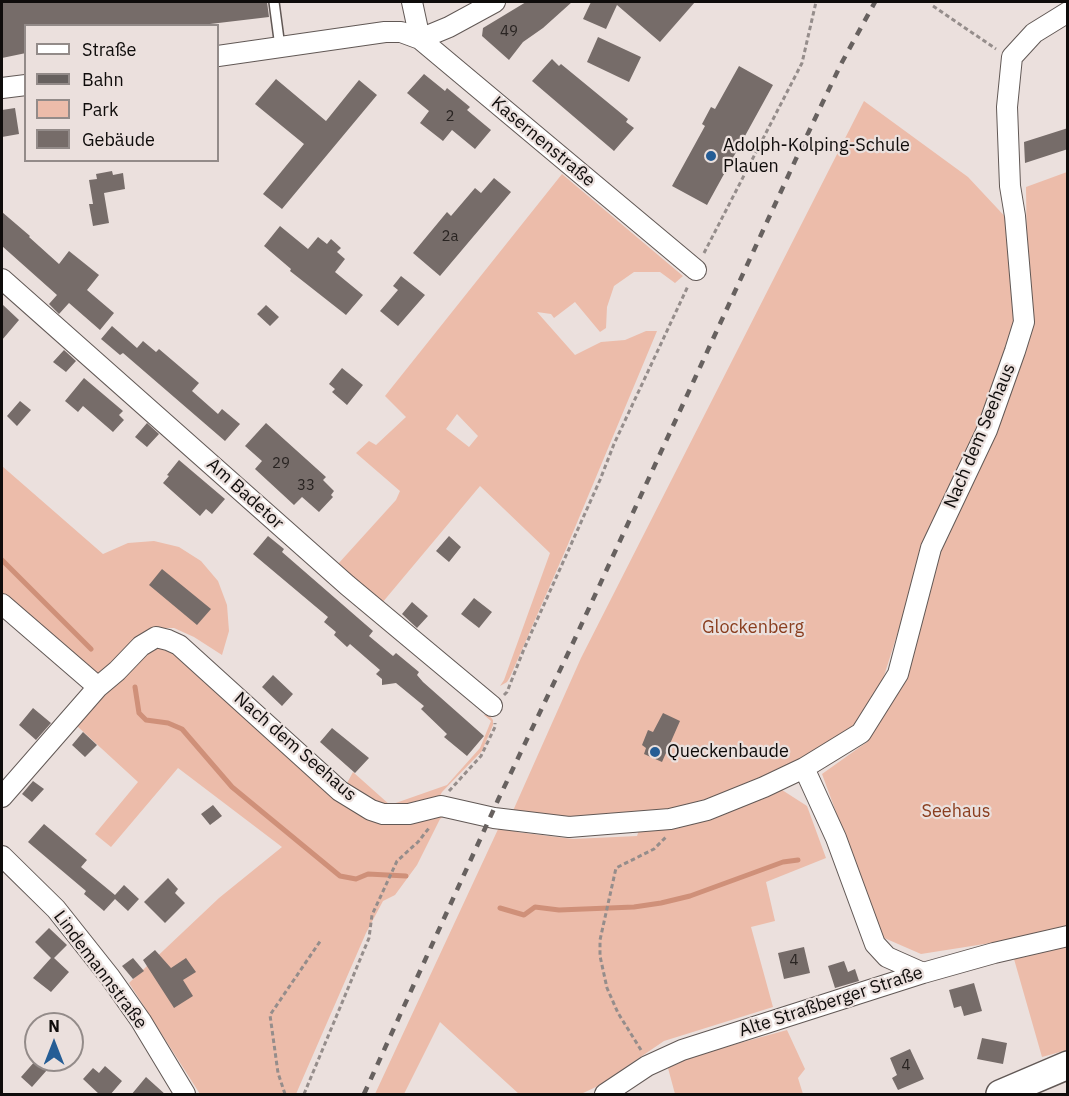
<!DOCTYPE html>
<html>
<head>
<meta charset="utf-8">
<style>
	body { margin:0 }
	#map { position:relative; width:1069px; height:1096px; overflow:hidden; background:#ebe0dd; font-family:"IBM Plex Sans",sans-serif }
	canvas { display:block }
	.frame { position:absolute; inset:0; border:3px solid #0f0c0b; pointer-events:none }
	.legend { position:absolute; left:24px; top:24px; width:195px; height:138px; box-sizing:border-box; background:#ebe0dd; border:2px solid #938b89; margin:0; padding:8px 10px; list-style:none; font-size:18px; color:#0f0c0b }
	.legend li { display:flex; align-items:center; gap:12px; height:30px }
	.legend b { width:30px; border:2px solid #938b89 }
	.north { position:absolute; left:24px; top:1012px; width:60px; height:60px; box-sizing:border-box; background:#ebe0dd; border:2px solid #938b89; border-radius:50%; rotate:0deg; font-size:16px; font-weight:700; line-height:24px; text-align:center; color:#0f0c0b }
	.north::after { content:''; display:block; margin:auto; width:21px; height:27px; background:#255d95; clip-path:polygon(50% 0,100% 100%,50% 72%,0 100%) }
</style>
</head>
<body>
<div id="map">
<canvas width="1069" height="1096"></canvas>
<div class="frame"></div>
<ul class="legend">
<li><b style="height:8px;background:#fff"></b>Straße</li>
<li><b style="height:8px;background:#67615f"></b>Bahn</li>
<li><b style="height:16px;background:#ecbcaa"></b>Park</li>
<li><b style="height:16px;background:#766c69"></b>Gebäude</li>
</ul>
<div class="north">N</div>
</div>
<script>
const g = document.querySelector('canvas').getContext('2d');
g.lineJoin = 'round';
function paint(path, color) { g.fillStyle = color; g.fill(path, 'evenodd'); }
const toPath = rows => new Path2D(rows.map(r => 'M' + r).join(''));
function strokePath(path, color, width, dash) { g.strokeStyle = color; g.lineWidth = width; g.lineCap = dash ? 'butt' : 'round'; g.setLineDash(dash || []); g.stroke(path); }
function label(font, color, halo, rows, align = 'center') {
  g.font = font + ' "IBM Plex Sans",sans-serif'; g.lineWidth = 4.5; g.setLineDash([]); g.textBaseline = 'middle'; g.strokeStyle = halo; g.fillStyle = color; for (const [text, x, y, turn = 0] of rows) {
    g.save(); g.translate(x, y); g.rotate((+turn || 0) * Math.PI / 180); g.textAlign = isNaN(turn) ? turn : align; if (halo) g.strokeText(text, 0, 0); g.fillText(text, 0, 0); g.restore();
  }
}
const green = toPath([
	[864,101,968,177,1011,223,1017,321,984,422,919,565,879,692,856,731,702,809,542,820,512,813,581,658],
	[1067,172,1067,931,921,954,882,937,822,774,867,742,890,696,939,555,1028,338,1026,187],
	[562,174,683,276,675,283,660,272,634,272,614,286,607,307,606,328,600,332,575,302,554,318,551,314,537,312,575,355,601,342,625,340,646,331,657,331,566,549,510,677,507,682,500,686,504,680,550,553,480,486,382,603,338,564,396,500,400,491,356,453,369,441,376,445,406,417,385,396],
	[457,414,478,436,469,447,446,429],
	[2,466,103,554,128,543,154,541,179,547,201,561,218,581,227,605,229,631,222,655,194,637,174,628,153,628,97,677,7,600,2,594],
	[151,646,165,646,183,654,352,802,453,811,440,819,417,865,395,895,383,901,366,933,296,1094,200,1094,129,983,219,898,282,847,178,768,111,847,95,834,138,782,77,726,101,696],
	[484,715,489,715,493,720,493,725,482,751,442,792,436,803,388,811,346,785,353,772,390,805,447,785,480,748,491,721],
	[779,788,807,806,826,858,766,882,775,921,751,927,773,1007,664,1041,598,1086,581,1094,519,1094,440,1022,404,1094,375,1094,500,825,517,832,573,839,637,836,639,830],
	[1067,942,1067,1050,1042,1057,1014,959],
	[787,1030,805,1069,798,1078,803,1094,675,1094,668,1068,696,1055]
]);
const stream = toPath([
	[2,560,91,649],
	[135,687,139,713,146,720,168,723,182,729,232,787,340,876,356,879,368,874,406,876],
	[500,908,524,915,535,907,559,910,634,907,661,903,690,896,783,862,798,860]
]);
const building = toPath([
	[2,2,267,2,269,17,193,26,26,26,26,53,2,58],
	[526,2,572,2,543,28,523,42,509,60,482,36,483,28],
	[591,2,695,2,660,42,617,5,606,29,583,19],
	[598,37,641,57,629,82,587,62],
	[552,59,559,66,561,64,628,119,626,122,634,128,614,151,532,81],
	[739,66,773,85,707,205,672,186,705,126,702,124,711,107,715,109],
	[424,74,445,91,447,88,470,107,467,110,491,130,475,149,452,130,443,141,420,123,429,111,407,93],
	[276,79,326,121,359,80,377,95,282,209,263,194,304,144,255,104],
	[15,108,19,134,2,137,2,110],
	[1068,128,1068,149,1025,163,1024,142],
	[112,171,113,175,123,173,125,189,104,193,109,223,93,226,89,204,93,204,89,180,97,179,96,174],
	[494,178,511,192,440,276,413,253,447,212,451,216,475,188,481,193],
	[2,212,30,236,29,237,59,264,69,251,99,275,87,290,114,313,100,330,69,303,59,314,49,304,57,295,2,246],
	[280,226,308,249,318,237,327,244,331,239,341,248,337,252,345,259,335,272,363,295,346,315,290,271,291,269,264,246],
	[401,276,425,295,398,326,380,311,398,290,393,286],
	[2,304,19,320,2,340],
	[266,305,279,317,270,326,257,314],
	[112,326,137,348,143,341,156,352,159,349,199,383,192,391,218,414,222,409,240,424,225,441,123,353,120,355,101,339],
	[64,350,76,361,66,372,53,362],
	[342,368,363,385,347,405,332,392,335,389,329,384],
	[84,378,123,411,119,415,124,420,113,432,83,406,78,412,65,401],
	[20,401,31,410,17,426,7,416],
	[147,423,159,434,147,447,135,437],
	[266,423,326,477,323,480,334,491,331,495,333,497,319,512,302,497,294,505,255,469,262,461,245,446],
	[179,460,225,499,212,514,206,509,200,516,163,483,169,476,167,475],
	[268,536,284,549,282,552,373,631,369,636,393,656,396,653,419,672,417,675,423,682,484,736,467,756,444,737,447,734,421,709,424,706,396,683,382,685,382,679,376,674,380,670,350,644,347,647,334,635,336,632,324,622,328,617,253,554],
	[449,536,461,547,449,562,436,551],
	[162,569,211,609,197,625,149,585],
	[474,598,492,612,479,628,461,614],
	[412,602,428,616,417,628,402,614],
	[273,675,293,694,282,706,262,687],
	[33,708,51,723,36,740,19,725],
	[663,713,680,721,662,762,644,754,646,748,642,745,648,730,653,732],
	[332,728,369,758,355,773,320,742],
	[83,732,97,745,85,757,72,745],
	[33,781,44,789,32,802,22,794],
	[213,805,222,816,210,825,201,814],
	[44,824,87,860,81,867,115,895,124,885,139,899,128,911,115,899,104,911,84,894,86,891,28,842],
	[168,878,178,889,175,893,185,903,165,923,144,902],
	[49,928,67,945,54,958,69,972,51,992,33,978,51,958,35,942],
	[804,947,810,973,784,979,778,953],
	[155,950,171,968,186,958,196,972,183,980,193,996,174,1008,143,960],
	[133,958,144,971,133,979,122,966],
	[844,961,848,972,855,969,859,981,835,988,828,966],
	[974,983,982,1011,964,1016,961,1006,954,1008,949,990],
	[982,1038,1007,1043,1003,1064,977,1059],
	[910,1049,924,1079,898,1090,892,1078,897,1075,890,1058],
	[36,1060,47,1070,32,1087,21,1077],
	[105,1066,122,1081,110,1095,100,1095,83,1079,93,1068,99,1073],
	[146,1077,166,1095,131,1095]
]);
const path = toPath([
	[933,6,996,49],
	[704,253,802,63,816,2],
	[504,695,507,692,524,649,600,480,614,444,688,286],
	[449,791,481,756,495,727,495,723],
	[641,1050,618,1013,607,988,600,956,600,940,616,868,654,849,667,836],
	[285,1094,278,1073,270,1015,321,940],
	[304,1094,369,938,372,915,397,861,418,842,429,828]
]);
const lane = toPath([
	[274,2,280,47]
]);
const street = toPath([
	[412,2,420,39,696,270],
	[218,56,385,32,401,32,420,39,449,27,495,2],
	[2,88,26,85],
	[2,279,347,585,492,706],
	[2,604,98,687],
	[804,768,836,838,875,944,887,957,923,973],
	[2,797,98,687,117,671,141,646,156,637,168,640,179,645,340,791,371,810,383,814,409,814,441,806,494,818,569,827,670,819,707,810,764,787,804,768,861,733,898,674,931,548,987,430,1015,351,1024,322,1015,216,1010,186,1007,107,1012,57,1034,33,1068,12],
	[2,856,56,909,110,977,141,1021,185,1094],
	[605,1094,647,1066,682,1050,923,973,994,953,1068,936]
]);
const secondary = toPath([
	[1000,1094,1068,1065]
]);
const rail = toPath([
	[364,1094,498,800,572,645,801,148,841,64,875,2]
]);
const markers = [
	[711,156,6,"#255d95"],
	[655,752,6,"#255d95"]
];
const numberNames = [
	["49",509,32],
	["2",450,117],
	["2a",450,237],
	["29",281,464],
	["33",306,486],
	["4",794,961],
	["4",906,1066]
];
const streetNames = [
	["Kasernenstraße",543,142,40],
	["Nach dem Seehaus",980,436,-67],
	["Am Badetor",245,494,42],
	["Nach dem Seehaus",295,747,41],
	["Lindemannstraße",100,970,53],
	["Alte Straßberger Straße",831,1002,-18]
];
const poiNames = [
	["Adolph-Kolping-Schule",723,146],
	["Plauen",723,167],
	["Queckenbaude",667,752]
];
const parkNames = [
	["Glockenberg",753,628],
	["Seehaus",956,812]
];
paint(green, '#ecbcaa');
strokePath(stream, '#cf9079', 5);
paint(building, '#766c69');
strokePath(lane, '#615855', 12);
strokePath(street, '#615855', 22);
strokePath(secondary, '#615855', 30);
strokePath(path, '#958d8b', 3, [4.5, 3]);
strokePath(lane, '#fff', 9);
strokePath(street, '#fff', 20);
strokePath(secondary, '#fff', 27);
strokePath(rail, '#67615f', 4.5, [8, 8]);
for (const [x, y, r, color] of markers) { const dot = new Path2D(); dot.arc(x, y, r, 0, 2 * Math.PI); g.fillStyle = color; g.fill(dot); strokePath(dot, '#ebe0dd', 2); }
label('15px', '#292422', null, numberNames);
label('18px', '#0f0c0b', '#ebe0dd', streetNames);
label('18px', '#0f0c0b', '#ebe0dd', poiNames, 'left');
label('18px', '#8a3e1f', '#ebe0dd', parkNames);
</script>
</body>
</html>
